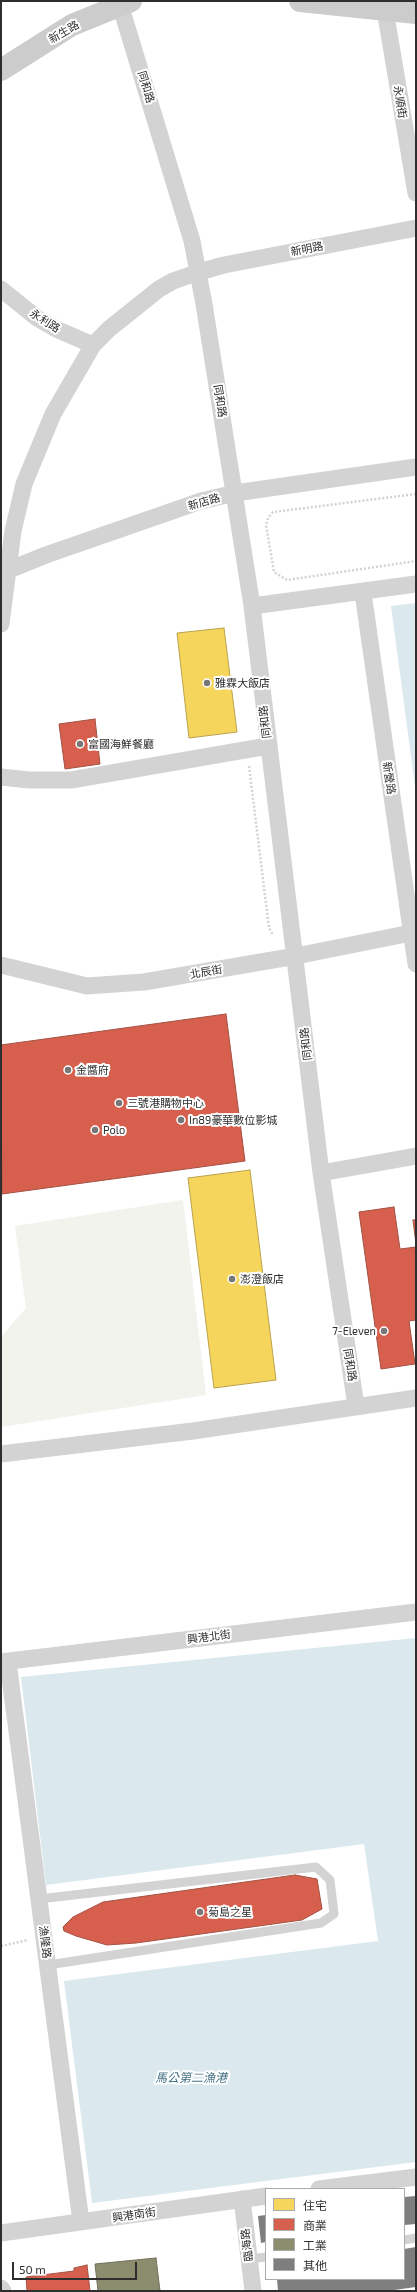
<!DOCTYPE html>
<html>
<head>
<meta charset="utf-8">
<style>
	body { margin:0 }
	#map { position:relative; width:417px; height:2292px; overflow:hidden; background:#fff; font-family:"Exo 2","Noto Sans TC",sans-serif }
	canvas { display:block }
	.frame { position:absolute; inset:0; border:2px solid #2e2e2e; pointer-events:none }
	.legend { position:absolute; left:265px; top:2188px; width:140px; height:92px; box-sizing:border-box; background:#fff; border:1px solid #ababab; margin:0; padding:5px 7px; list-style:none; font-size:12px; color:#2e2e2e }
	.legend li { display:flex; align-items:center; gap:8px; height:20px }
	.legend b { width:20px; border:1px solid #ababab }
	.scale { position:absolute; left:12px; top:2262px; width:125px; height:18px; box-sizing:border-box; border:2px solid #2e2e2e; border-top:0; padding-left:5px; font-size:12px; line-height:14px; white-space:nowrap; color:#2e2e2e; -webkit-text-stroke:3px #fff; paint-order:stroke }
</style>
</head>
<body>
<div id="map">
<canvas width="417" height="2292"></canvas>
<div class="frame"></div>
<ul class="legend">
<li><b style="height:11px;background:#f6d55c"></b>住宅</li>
<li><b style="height:11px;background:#d6604d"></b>商業</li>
<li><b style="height:11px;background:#8c8c6e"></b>工業</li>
<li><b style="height:11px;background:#7e7e7e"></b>其他</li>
</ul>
<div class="scale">50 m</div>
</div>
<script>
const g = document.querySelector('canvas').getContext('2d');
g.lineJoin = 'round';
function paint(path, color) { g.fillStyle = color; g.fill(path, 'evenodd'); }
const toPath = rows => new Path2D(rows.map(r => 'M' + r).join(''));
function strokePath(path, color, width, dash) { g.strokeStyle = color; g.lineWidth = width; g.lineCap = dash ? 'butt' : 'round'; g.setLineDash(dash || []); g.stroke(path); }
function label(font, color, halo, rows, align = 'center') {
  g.font = font + ' "Exo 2","Noto Sans TC",sans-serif'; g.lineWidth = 4; g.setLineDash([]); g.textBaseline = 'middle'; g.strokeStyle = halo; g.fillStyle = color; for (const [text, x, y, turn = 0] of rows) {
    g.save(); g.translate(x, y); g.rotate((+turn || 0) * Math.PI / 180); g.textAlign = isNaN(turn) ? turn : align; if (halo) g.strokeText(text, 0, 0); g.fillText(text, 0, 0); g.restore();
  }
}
const green = toPath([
	[183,1200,206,1395,1,1427,1,1337,26,1308,15,1226]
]);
const water = toPath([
	[416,603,416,794,391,606],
	[416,1638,416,2162,92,2203,64,1981,378,1941,364,1844,46,1885,21,1677]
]);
const homes = toPath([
	[224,628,237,732,189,738,177,633,224,628],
	[250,1170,276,1380,214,1388,188,1178,250,1170]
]);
const shops = toPath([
	[95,719,100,764,65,769,59,724,95,719],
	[226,1014,245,1161,2,1194,1,1045,226,1014],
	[394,1207,400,1249,416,1247,416,1320,409,1321,415,1364,381,1369,359,1212,394,1207],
	[413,1220,416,1220,416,1244,413,1220],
	[295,1875,317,1879,322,1909,302,1920,136,1943,107,1945,76,1936,64,1931,63,1927,73,1917,103,1902,295,1875],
	[87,2265,90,2291,27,2291,26,2277,74,2271,74,2268,87,2265]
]);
const industry = toPath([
	[156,2258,160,2291,98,2291,95,2264,156,2258]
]);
const building = toPath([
	[416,2196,416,2224,404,2225,404,2197],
	[266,2215,266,2242,261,2243,258,2216],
	[416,2247,416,2287,387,2291,278,2291,277,2279,404,2279,404,2249]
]);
const path = toPath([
	[416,494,273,512,268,518,266,525,274,572,287,580,416,561],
	[249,766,269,928,273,935],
	[1,1946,28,1940]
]);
const service = toPath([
	[39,1899,316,1867,330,1880,334,1914,321,1923,48,1965],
	[404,2240,416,2238],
	[249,2259,266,2257]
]);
const minor = toPath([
	[119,1,192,241,204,304,252,606,321,1173,356,1406],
	[385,10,416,193],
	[1,289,37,318,56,329,93,345],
	[1,573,46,555,201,501,235,493,416,467],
	[363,593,416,964],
	[252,606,416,584],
	[1,624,13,531,24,484,53,414,93,345,109,329,159,289,173,281,199,272,224,265,416,228],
	[1,777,29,780,71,780,268,746],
	[1,965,87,986,144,982,296,956,411,933],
	[321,1173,416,1156],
	[1,1454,193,1431,416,1398],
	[1,1662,416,1612],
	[8,1662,81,2222],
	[319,2189,416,2177],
	[242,2199,253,2291],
	[1,2233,266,2196],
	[1,2288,3,2291]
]);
const secondary = toPath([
	[300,1,416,13],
	[1,70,72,25,131,1]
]);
const markers = [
	[207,683,4,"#777"],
	[80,744,4,"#777"],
	[68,1070,4,"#777"],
	[119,1103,4,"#777"],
	[181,1120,4,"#777"],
	[95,1130,4,"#777"],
	[232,1279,4,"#777"],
	[384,1331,4,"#777"],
	[200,1912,4,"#777"]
];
const streetNames = [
	["新生路",64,32,-30],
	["同和路",146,87,73],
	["永順街",400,102,81],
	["新明路",307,249,-11],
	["永利路",45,321,32],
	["同和路",220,401,81],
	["新店路",204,502,-16],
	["同和路",265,722,-97],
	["新營路",389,778,82],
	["北辰街",206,972,-10],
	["同和路",306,1044,-97],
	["同和路",350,1365,81],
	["興港北街",209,1637,-7],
	["漁隆路",45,1942,83],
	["興港南街",134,2215,-8],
	["臨海路",247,2245,-97]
];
const poiNames = [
	["雅霖大飯店",215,683],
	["富國海鮮餐廳",88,744],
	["金醬府",76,1070],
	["三號港購物中心",127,1103],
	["In89豪華數位影城",189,1120],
	["Polo",103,1130],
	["澎澄飯店",240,1279],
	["7-Eleven",376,1331,"right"],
	["菊島之星",208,1912]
];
const waterNames = [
	["馬公第二漁港",191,2078]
];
paint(green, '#f1f3ec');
paint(water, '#dbe9ee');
paint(homes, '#f6d55c');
strokePath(homes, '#baa34e', 1);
paint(shops, '#d6604d');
strokePath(shops, '#a45144', 1);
paint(industry, '#8c8c6e');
strokePath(industry, '#70705b', 1);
paint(building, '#7e7e7e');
strokePath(path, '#d3d3d3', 2.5, [2, 2]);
strokePath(service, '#d3d3d3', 9);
strokePath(minor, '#d3d3d3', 17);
strokePath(secondary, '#ccc', 22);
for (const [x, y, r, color] of markers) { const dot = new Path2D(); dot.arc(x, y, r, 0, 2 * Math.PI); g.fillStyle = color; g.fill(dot); strokePath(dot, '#fff', 1.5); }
label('11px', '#2e2e2e', '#fff', streetNames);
label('11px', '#2e2e2e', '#fff', poiNames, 'left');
label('italic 12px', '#467286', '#fff', waterNames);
</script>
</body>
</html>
